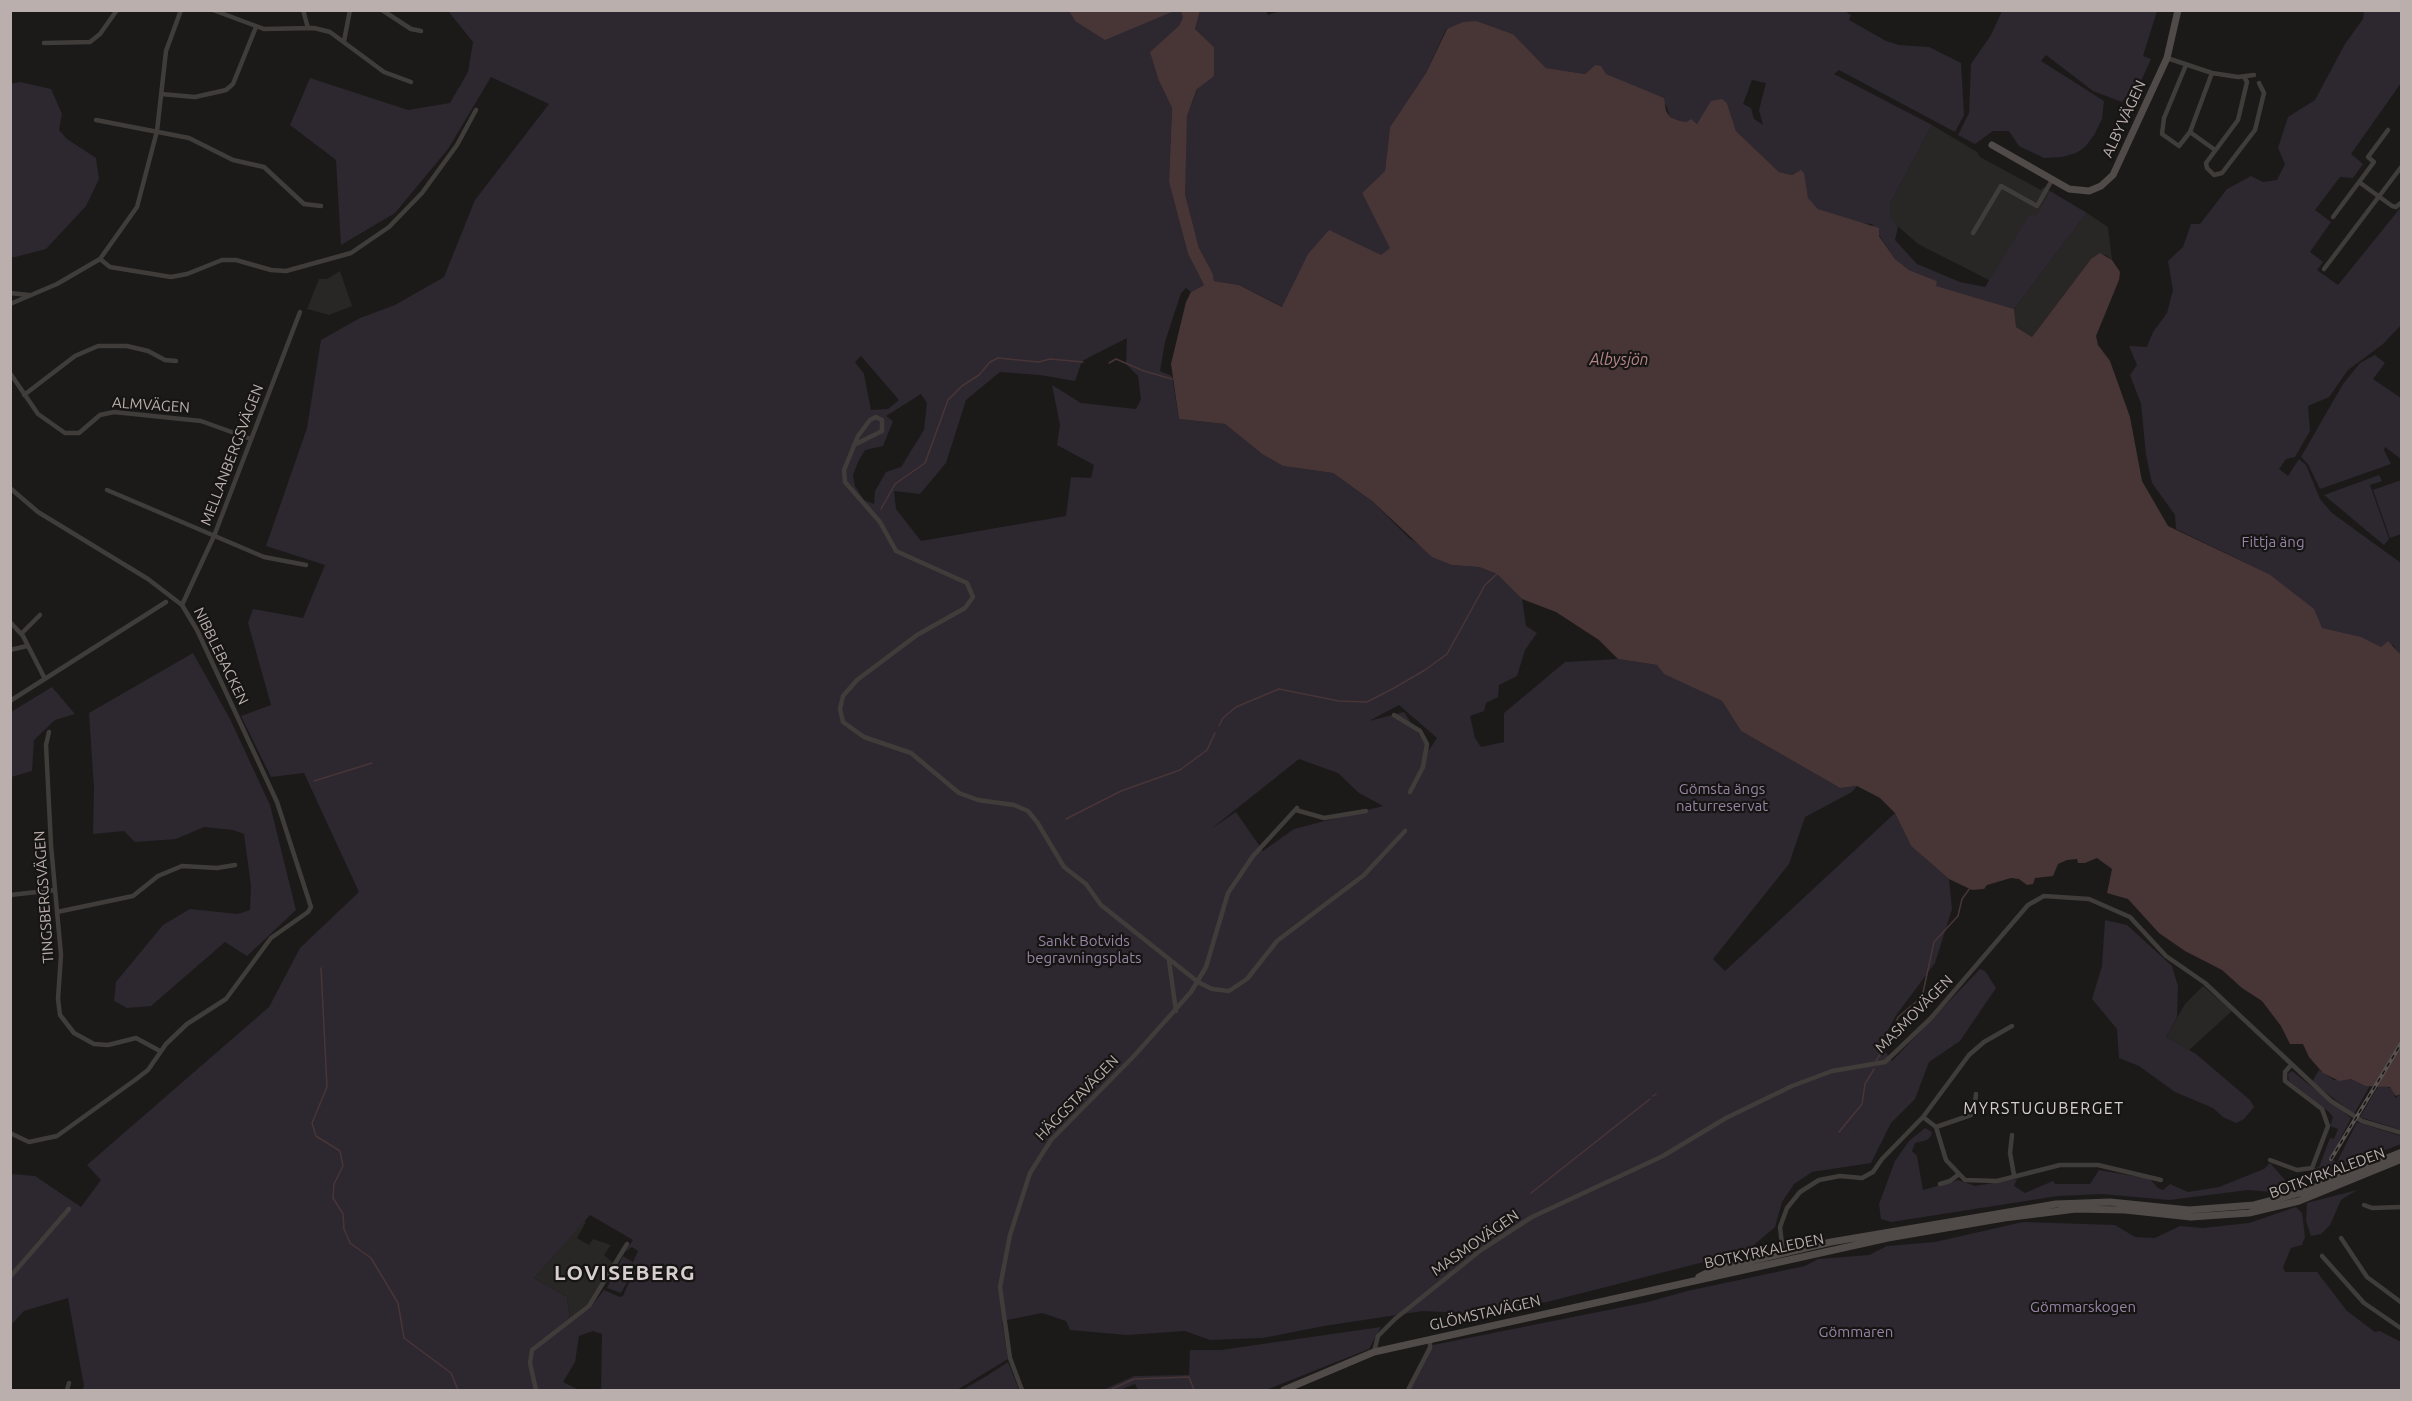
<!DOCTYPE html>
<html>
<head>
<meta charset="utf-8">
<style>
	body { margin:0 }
	#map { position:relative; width:2412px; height:1401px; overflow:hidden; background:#1b1a19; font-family:Ubuntu,sans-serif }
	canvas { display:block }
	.frame { position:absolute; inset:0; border:12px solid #baafac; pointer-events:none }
</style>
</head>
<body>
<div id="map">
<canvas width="2412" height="1401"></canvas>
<div class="frame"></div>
</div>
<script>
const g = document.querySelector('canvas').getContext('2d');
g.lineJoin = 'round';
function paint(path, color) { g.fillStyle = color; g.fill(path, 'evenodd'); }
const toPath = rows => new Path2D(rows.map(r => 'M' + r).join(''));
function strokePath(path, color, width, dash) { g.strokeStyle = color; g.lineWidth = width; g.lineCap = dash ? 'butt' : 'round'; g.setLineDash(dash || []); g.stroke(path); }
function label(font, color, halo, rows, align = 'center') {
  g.font = font + ' Ubuntu,sans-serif'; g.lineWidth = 4.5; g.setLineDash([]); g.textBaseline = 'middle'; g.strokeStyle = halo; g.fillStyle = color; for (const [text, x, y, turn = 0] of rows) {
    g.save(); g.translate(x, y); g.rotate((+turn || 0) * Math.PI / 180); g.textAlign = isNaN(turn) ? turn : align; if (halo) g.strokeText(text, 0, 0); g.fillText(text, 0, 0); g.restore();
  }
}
const built = toPath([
	[1932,125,1977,152,1980,157,2041,190,2043,187,2050,191,2036,217,2030,215,1991,281,1918,244,1893,222,1890,216,1890,204],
	[2087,213,2108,227,2112,260,2106,255,2091,259,2032,337,2016,327,2014,309],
	[340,271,352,306,329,315,307,309,319,279,327,279],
	[2203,986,2232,1011,2189,1050,2166,1037,2185,1004],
	[584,1221,586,1222,577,1238,589,1245,593,1239,611,1245,604,1255,613,1263,592,1301,570,1319,567,1297,534,1278]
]);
const green = toPath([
	[1069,10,1075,21,1174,11,1181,11,1184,18,1159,81,1172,108,1169,182,1188,254,1204,285,1191,292,1186,288,1181,293,1165,342,1160,371,1172,376,1179,419,1225,424,1262,454,1283,466,1333,473,1372,501,1409,538,1452,565,1479,567,1497,574,1522,599,1526,626,1537,633,1525,650,1517,676,1499,685,1498,697,1486,703,1484,711,1470,716,1475,738,1481,747,1504,742,1504,713,1565,662,1618,659,1657,665,1665,674,1722,701,1741,731,1840,788,1857,786,1852,792,1805,817,1789,864,1713,959,1725,971,1895,813,1911,846,1949,879,1952,909,1935,963,1897,1014,1880,1044,1892,1061,1980,969,1985,971,1996,988,1960,1041,1929,1062,1915,1099,1891,1123,1871,1163,1812,1172,1794,1184,1782,1202,1775,1227,1747,1251,1547,1302,1468,1313,1423,1311,1324,1326,1263,1338,1210,1340,1185,1331,1127,1335,1070,1330,1066,1321,1042,1313,1002,1321,1008,1359,957,1390,601,1390,602,1334,593,1331,579,1336,575,1362,563,1382,579,1390,82,1390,84,1386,68,1298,24,1311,11,1325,11,1174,35,1176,81,1207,101,1180,87,1165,269,1007,300,948,359,892,304,773,271,777,241,716,271,705,248,623,253,609,303,618,325,565,266,546,307,428,321,340,360,318,395,305,444,277,475,200,549,104,491,77,448,149,395,213,341,245,336,160,290,125,310,78,408,110,450,103,468,72,473,42,448,11],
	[1127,338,1126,364,1138,376,1141,399,1136,409,1081,403,1052,385,1060,425,1057,445,1094,465,1091,478,1071,477,1066,516,921,541,896,509,894,491,920,494,946,463,966,400,1000,372,1040,375,1075,381,1082,361],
	[861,356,899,400,888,409,871,410,864,374,855,362],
	[921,394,927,403,924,430,901,467,886,472,875,491,874,504,864,500,855,486,853,475,858,462,865,450,883,446,893,421,886,416],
	[1399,705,1437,738,1429,750,1404,712,1369,721],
	[1299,759,1338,773,1359,793,1383,806,1294,829,1263,851,1236,812,1211,829],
	[590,1215,633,1240,625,1252,632,1247,638,1251,633,1262,623,1256,607,1288,621,1293,637,1264,623,1296,620,1297,604,1290,590,1308,570,1321,567,1297,534,1278],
	[1283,10,1844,11,1851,15,1849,20,1886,41,1899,45,1929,47,1961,63,1964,115,1955,132,1839,70,1834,74,1932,125,1890,204,1890,216,1898,227,1895,240,1917,264,1960,282,1985,287,2030,214,2036,216,2050,191,2087,213,2014,309,1935,286,1937,281,1909,270,1895,259,1872,224,1859,223,1818,209,1808,199,1803,173,1801,171,1792,175,1779,172,1736,131,1727,103,1711,101,1701,121,1697,124,1680,121,1670,117,1666,105,1606,74,1595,65,1585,74,1546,68,1513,34,1502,30,1488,26,1446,29,1426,73,1390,127,1385,171,1362,193,1391,248,1381,256,1293,287,1283,307,1239,285,1214,281,1213,274,1199,248,1185,194,1185,141,1187,116,1214,47,1195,29,1200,11,1266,11,1268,15],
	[1752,80,1766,83,1759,110,1763,125,1754,119,1751,108,1743,104],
	[2002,11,2157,11,2143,56,2151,59,2134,96,2128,94,2122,102,2093,91,2046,55,2041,61,2104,101,2102,119,2094,135,2085,147,2076,153,2062,157,2044,158,2019,146,2009,131,1993,131,1975,144,1958,135,1969,113,1971,64,1991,35],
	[2364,11,2401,11,2401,83,2351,154,2363,164,2353,178,2340,177,2315,210,2331,222,2310,252,2323,262,2317,270,2338,285,2401,207,2401,325,2383,344,2348,370,2329,397,2308,406,2310,431,2295,457,2286,459,2279,469,2288,476,2299,459,2306,465,2320,499,2332,513,2401,563,2401,656,2393,645,2381,648,2321,628,2269,574,2176,529,2175,515,2152,483,2146,455,2141,404,2130,375,2137,365,2129,346,2147,347,2153,332,2167,313,2173,290,2168,261,2183,247,2191,224,2200,224,2227,189,2251,176,2263,182,2277,180,2285,164,2278,148,2288,117,2315,100,2345,44,2363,19],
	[20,82,51,89,62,114,59,130,67,139,96,158,99,179,86,206,46,249,15,257,10,257,10,84],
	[2375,355,2385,363,2373,379,2401,398,2401,459,2385,447,2384,450,2391,464,2320,489,2308,464,2301,457,2343,384,2360,363],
	[2379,475,2382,481,2370,485,2389,539,2384,545,2324,495],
	[2401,480,2401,534,2390,538,2373,490],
	[193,653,230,719,270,805,296,910,247,956,225,942,151,1006,127,1008,114,1001,116,982,163,925,190,909,238,914,250,910,251,886,244,834,233,830,204,827,176,839,135,842,124,831,93,834,94,789,89,713],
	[52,687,75,714,55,720,34,740,32,771,11,777,11,712],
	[2105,920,2127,925,2172,966,2178,986,2177,1017,2166,1037,2196,1054,2250,1100,2254,1107,2244,1119,2236,1123,2223,1117,2213,1108,2175,1092,2139,1066,2119,1058,2117,1029,2092,999,2102,966],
	[2319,1070,2334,1080,2351,1079,2365,1086,2371,1084,2354,1114,2312,1082],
	[2292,1071,2351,1118,2330,1159,2337,1162,2357,1122,2401,1136,2401,1144,2341,1167,2311,1183,2314,1168,2319,1167,2330,1138,2334,1139,2338,1129,2330,1126,2333,1117,2329,1112,2289,1081,2288,1074],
	[2379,1085,2394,1089,2395,1098,2401,1094,2401,1130,2360,1117],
	[1925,1128,1932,1132,1931,1136,1927,1140,1915,1143,1912,1151,1917,1156,1923,1190,1958,1180,1975,1186,2017,1179,2014,1186,2025,1193,2053,1181,2055,1184,2090,1184,2099,1170,2150,1179,2158,1188,2163,1190,2170,1184,2188,1192,2219,1187,2264,1169,2270,1163,2286,1181,2292,1183,2297,1180,2301,1183,2300,1187,2286,1193,2248,1190,2169,1200,2102,1194,2058,1196,1891,1222,1881,1219,1879,1204,1895,1161,1909,1141],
	[2357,1190,2341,1200,2330,1225,2321,1234,2311,1236,2306,1221,2307,1203],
	[2296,1207,2302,1213,2305,1237,2302,1245,2291,1248,2283,1267,2285,1272,2317,1272,2347,1311,2375,1332,2380,1331,2401,1342,2401,1390,1406,1390,1428,1346,1648,1302,1687,1291,1805,1266,1818,1259,1869,1255,1887,1246,1935,1242,2023,1222,2115,1225,2135,1237,2155,1238,2180,1226,2203,1228,2249,1223],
	[1381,1327,1369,1349,1266,1390,1138,1390,1135,1384,1120,1390,1103,1390,1134,1376,1189,1375,1190,1350,1221,1350],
	[1008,1362,1019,1390,962,1390,985,1377]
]);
const water = toPath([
	[1069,11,1174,11,1105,40,1075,21],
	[1181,11,1200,11,1195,29,1214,47,1214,76,1197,89,1187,116,1185,194,1199,248,1213,274,1214,281,1239,285,1282,307,1308,254,1329,230,1381,255,1390,248,1362,193,1385,171,1390,127,1426,73,1447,29,1463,22,1476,21,1513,34,1546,68,1585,74,1595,65,1601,66,1606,74,1664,98,1666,111,1670,117,1680,121,1687,122,1691,119,1697,124,1711,101,1722,99,1727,103,1736,131,1779,172,1792,175,1801,170,1804,173,1808,198,1818,209,1879,228,1879,236,1895,259,1909,270,1937,281,1936,286,2014,309,2016,327,2032,337,2091,259,2100,253,2112,260,2120,272,2119,280,2096,336,2098,345,2110,361,2130,417,2142,481,2168,526,2269,574,2314,609,2322,628,2361,637,2381,647,2388,641,2401,655,2401,1094,2396,1096,2390,1087,2365,1086,2351,1079,2339,1081,2323,1073,2309,1057,2303,1044,2290,1044,2281,1026,2262,1001,2242,988,2222,970,2185,951,2159,933,2128,899,2107,893,2112,869,2097,858,2085,863,2078,863,2077,859,2067,860,2058,864,2053,876,2035,878,2033,884,2027,885,2019,879,2011,878,1987,885,1984,889,1972,890,1949,879,1911,846,1895,813,1880,798,1857,786,1840,788,1741,731,1722,701,1664,674,1657,665,1618,659,1599,640,1556,612,1522,599,1497,574,1479,567,1452,565,1432,557,1372,501,1333,473,1283,466,1262,454,1225,424,1179,419,1171,364,1186,302,1191,292,1204,285,1188,254,1169,182,1172,108,1159,81,1150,52,1179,26,1183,18]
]);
const stream = toPath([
	[1109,363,1116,359,1144,371,1172,379],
	[881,509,895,484,925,463,948,400,962,386,979,375,990,362,998,358,1039,362,1050,359,1083,362],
	[1219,726,1223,718,1236,707,1279,689,1339,701,1367,702,1394,688,1425,670,1447,654,1485,585,1497,574],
	[314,781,372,763],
	[1066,819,1121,791,1180,770,1207,750,1215,733],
	[321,968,327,1087,312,1123,316,1136,340,1151,343,1166,334,1184,333,1198,343,1214,344,1229,350,1243,371,1258,398,1303,404,1338,451,1373,458,1390],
	[1876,1061,1890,1039,1898,1017,1922,997,1934,942,1958,916,1962,899,1970,888],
	[1653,1096,1656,1094],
	[1839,1132,1862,1104,1865,1084,1874,1069],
	[1531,1193,1650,1099],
	[1110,1390,1134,1379,1189,1377,1194,1390]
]);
const street = toPath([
	[213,10,264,29,314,28,330,32,384,72,411,82],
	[303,10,308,28],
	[382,10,411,29,421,31],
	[344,41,350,10],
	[44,43,90,42,100,34,117,10],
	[2167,58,2212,73,2238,77,2254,75],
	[2186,65,2164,118,2162,134,2179,146,2190,132,2212,73],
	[2244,77,2247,82,2238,120,2206,163,2207,168,2214,175,2222,173,2255,130,2264,93,2259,83],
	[161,94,195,97,226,90,233,84,256,27],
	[96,120,189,138,233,160,264,167,304,204,321,206],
	[2190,132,2215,150],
	[2359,182,2392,206,2396,207,2402,202],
	[2333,217,2374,162,2368,157,2388,130],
	[1973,233,2001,186,2037,206,2052,180],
	[100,259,110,267,171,277,187,274,222,260,236,260,271,270,286,271,351,253,389,227,422,193,457,145,476,110],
	[2324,269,2402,166],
	[10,293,29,295],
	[10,304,57,284,100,259,137,207,157,131,166,51,181,10],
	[10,373,38,414,65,433,79,433,100,415,114,412,201,421,251,439],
	[24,395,75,356,98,346,127,346,148,351,165,360,176,361],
	[854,445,882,431,882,420,876,417,870,420,858,436,844,470,845,482,880,522,896,551,967,583,973,597,965,608,917,635,857,680,843,696,840,709,843,722,864,737,911,753,959,793,978,800,1014,805,1028,811,1037,822,1064,867,1086,884,1101,905,1198,982,1212,989,1229,991,1247,979,1277,941,1364,875,1405,831],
	[10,488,38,512,148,579,182,605,197,630,277,802,311,907,308,912,271,938,226,999,187,1024,166,1044,148,1070,135,1080,57,1136,29,1142,10,1133],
	[107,490,264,557,306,565],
	[182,605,214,536,300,312],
	[10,622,23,636,45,679],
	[21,634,40,615],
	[10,650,27,646],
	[10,701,166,602],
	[1394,715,1420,731,1427,744,1423,767,1410,792],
	[49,732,46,745,51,845,61,955,58,999,60,1015,74,1033,94,1044,108,1045,136,1038,160,1051],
	[1296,810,1324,818,1366,811],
	[10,895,55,890],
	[57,912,133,896,158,876,182,866,217,868,235,865],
	[1169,961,1176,1011],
	[1923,1117,1936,1127,1946,1160,1965,1180,1997,1181,2060,1165,2098,1165,2161,1180],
	[1936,1127,1971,1115,1974,1112,1976,1094],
	[2012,1135,2010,1153,2014,1175],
	[2270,1160,2297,1170,2312,1168,2328,1126,2322,1109,2285,1081,2285,1072,2291,1065],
	[1940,1184,1950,1181,1959,1174],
	[2364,1205,2372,1208,2402,1207],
	[2341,1238,2367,1277,2402,1303],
	[1783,1253,1780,1227,1787,1208,1800,1192,1819,1180,1840,1176,1862,1178,1873,1172,1882,1159,1923,1117,1969,1055,1984,1042,2012,1026],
	[2322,1256,2364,1303,2402,1329],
	[10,1277,69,1209],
	[1374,1352,1378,1336,1395,1319,1481,1250,1532,1217,1663,1156,1726,1118,1792,1086,1832,1071,1885,1062,1931,1018,2028,905,2044,896,2089,899,2130,917,2166,956,2205,983,2331,1101,2362,1121,2402,1133],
	[67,1390,69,1383],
	[536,1390,530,1363,532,1350,589,1306,627,1244],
	[1022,1390,1010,1358,1000,1287,1010,1235,1030,1173,1051,1140,1134,1056,1191,992,1206,967,1228,893,1253,856,1297,808],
	[1408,1390,1430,1348,1430,1340]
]);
const secondary = toPath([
	[1992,145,2069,189,2089,191,2101,186,2113,175,2167,58,2178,10],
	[1699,1277,1713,1270,1831,1242,2056,1204,2110,1202,2189,1210,2254,1205,2303,1192,2402,1152],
	[1284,1390,1374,1352,1888,1238,2004,1218,2076,1209,2125,1210,2191,1217,2249,1213,2299,1201,2402,1159]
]);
const rail = toPath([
	[2331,1159,2402,1042]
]);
const streetNames = [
	["ALBYVÄGEN",2124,119,-65],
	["ALMVÄGEN",151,405,4],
	["MELLANBERGSVÄGEN",232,455,-69],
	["NIBBLEBACKEN",221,656,64],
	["TINGSBERGSVÄGEN",44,897,-94],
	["MASMOVÄGEN",1914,1014,-45],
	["HÄGGSTAVÄGEN",1077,1098,-46],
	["BOTKYRKALEDEN",2327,1173,-20],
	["MASMOVÄGEN",1475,1243,-35],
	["BOTKYRKALEDEN",1764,1251,-12],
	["GLÖMSTAVÄGEN",1485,1313,-13]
];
const parkNames = [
	["Fittja äng",2273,542],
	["Gömsta ängs",1722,789],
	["naturreservat",1722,806],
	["Sankt Botvids",1084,941],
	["begravningsplats",1084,958],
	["Gömmarskogen",2083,1307],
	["Gömmaren",1856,1332]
];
const waterNames = [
	["Albysjön",1619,360]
];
const neighbourhoodNames = [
	["MYRSTUGUBERGET",2044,1109]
];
const districtNames = [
	["LOVISEBERG",625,1273]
];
paint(built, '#282725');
paint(green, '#2d2730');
paint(water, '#483637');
strokePath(stream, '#483637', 1.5);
strokePath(street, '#403c3a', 4.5);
strokePath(secondary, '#504b48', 7);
strokePath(rail, '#57524f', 4);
strokePath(rail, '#161514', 1.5, [4.5]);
label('15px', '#baafac', '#161514', streetNames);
label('15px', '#9784a5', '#161514', parkNames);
label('italic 16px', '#b48585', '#161514', waterNames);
g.letterSpacing = '1.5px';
label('16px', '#d7cfcd', '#161514', neighbourhoodNames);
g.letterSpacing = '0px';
g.letterSpacing = '1.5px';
label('bold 21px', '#d7cfcd', '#161514', districtNames);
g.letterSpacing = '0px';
</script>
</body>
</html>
